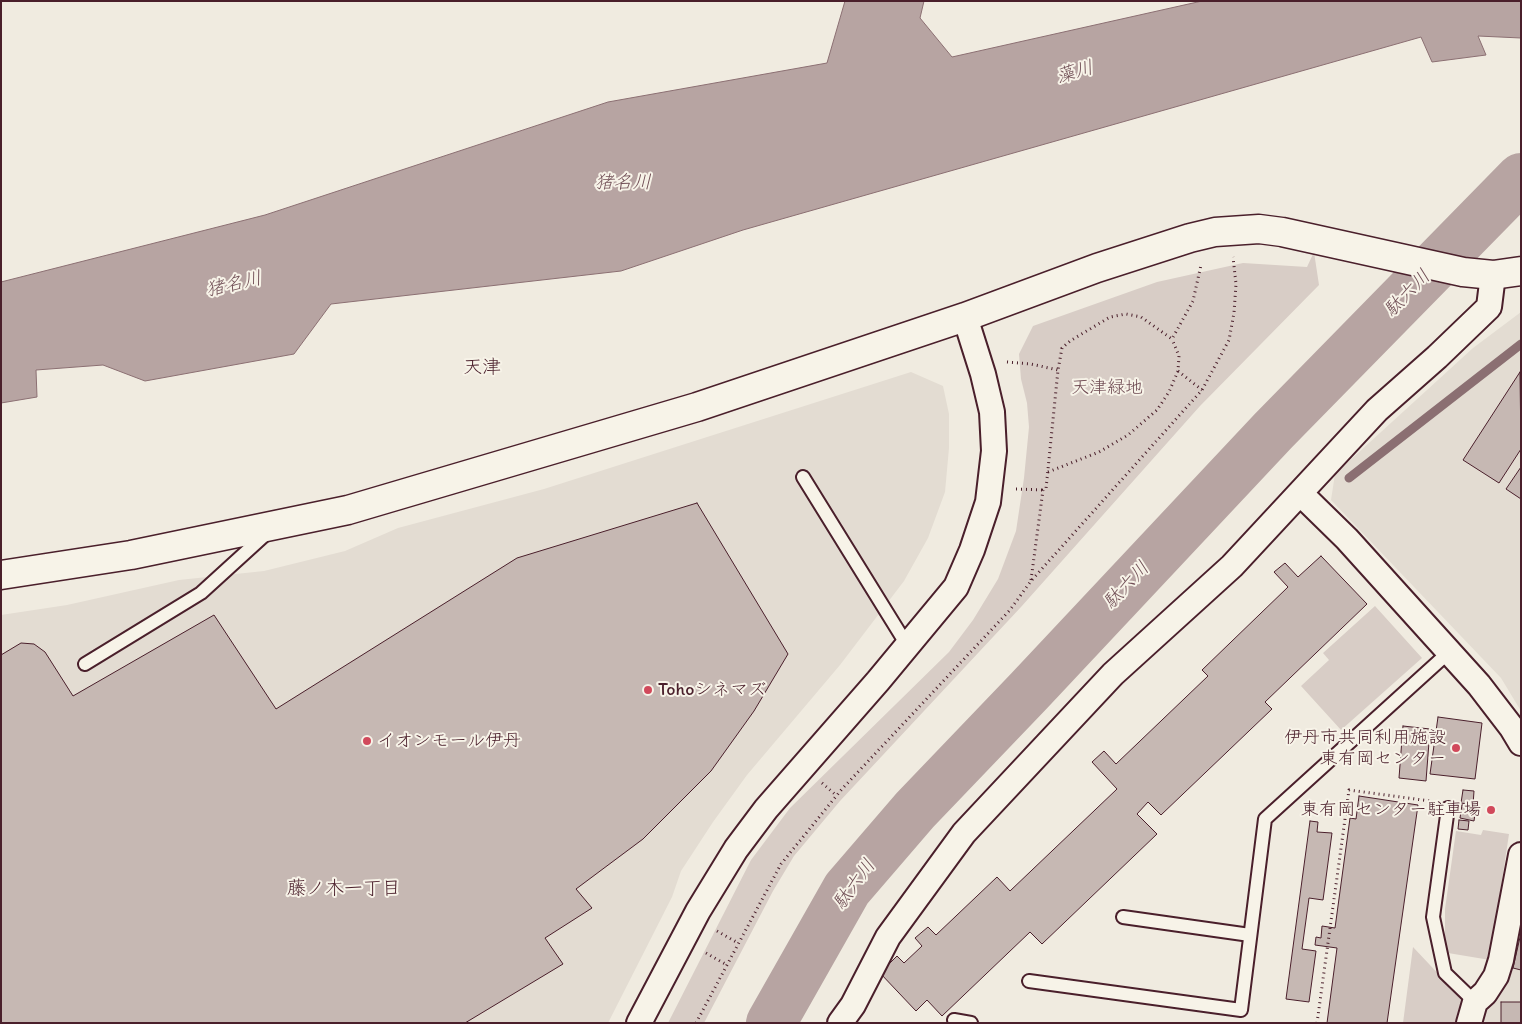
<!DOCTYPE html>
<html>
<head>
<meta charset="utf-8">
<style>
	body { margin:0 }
	#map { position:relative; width:1522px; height:1024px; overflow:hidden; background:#f0ebe0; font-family:Itim,sans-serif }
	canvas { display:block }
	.frame { position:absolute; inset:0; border:2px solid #4a1f2b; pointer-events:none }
</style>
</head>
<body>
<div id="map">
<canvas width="1522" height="1024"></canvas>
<div class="frame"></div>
</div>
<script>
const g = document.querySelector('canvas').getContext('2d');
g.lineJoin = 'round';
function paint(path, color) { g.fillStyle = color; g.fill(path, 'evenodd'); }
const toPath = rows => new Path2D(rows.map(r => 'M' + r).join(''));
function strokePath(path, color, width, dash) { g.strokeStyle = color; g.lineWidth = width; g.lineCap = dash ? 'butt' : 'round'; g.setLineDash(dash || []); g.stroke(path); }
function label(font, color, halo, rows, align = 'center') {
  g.font = font + ' Itim,"Klee One",sans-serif'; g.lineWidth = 4; g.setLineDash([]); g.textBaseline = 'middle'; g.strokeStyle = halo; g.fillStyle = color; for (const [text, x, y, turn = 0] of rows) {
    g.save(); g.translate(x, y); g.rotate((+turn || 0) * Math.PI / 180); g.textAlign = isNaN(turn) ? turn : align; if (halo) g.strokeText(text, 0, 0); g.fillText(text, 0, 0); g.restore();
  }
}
const built = toPath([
	[1521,312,1521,711,1501,678,1331,500,1335,474,1473,348],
	[911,372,943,386,949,414,949,448,945,492,928,538,904,581,840,665,747,775,713,822,681,871,672,897,608,1023,1,1023,1,615,67,605,179,580,264,571,345,551,398,528,544,489],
	[1521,911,1521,1023,1474,1023]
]);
const green = toPath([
	[1314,252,1319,285,1200,406,1021,607,840,801,794,856,773,891,704,1023,668,1023,751,860,790,808,949,652,973,620,998,579,1016,531,1024,478,1029,427,1027,403,1021,379,1019,354,1033,326,1157,282,1243,263,1307,267],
	[1375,606,1422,658,1341,730,1301,686,1329,660,1323,653],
	[1483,830,1509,834,1490,960,1448,953,1445,947,1445,909,1456,831,1481,835],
	[1413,947,1462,999,1458,1023,1403,1023]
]);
const water = toPath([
	[845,1,924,1,920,18,952,57,1202,1,1521,1,1521,38,1478,36,1486,55,1432,62,1421,37,743,230,621,271,331,304,294,354,145,381,103,365,36,370,37,397,1,403,1,282,265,215,608,102,827,63,845,1]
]);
const stream = toPath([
	[1349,478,1521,344]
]);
const river = toPath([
	[771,1023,847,889,915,810,1029,691,1273,431,1521,178]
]);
const building = toPath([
	[1520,372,1521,449,1499,483,1463,460,1520,372],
	[1521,467,1521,499,1506,489,1521,467],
	[697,503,788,654,754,711,711,771,643,839,576,889,592,908,545,938,563,964,465,1023,1,1023,1,655,21,643,34,644,45,652,73,696,214,615,276,709,517,558,697,503],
	[1321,556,1367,604,1265,702,1272,709,1161,815,1148,802,1137,814,1157,834,1042,944,1030,932,942,1016,927,1000,916,1011,880,973,897,956,904,963,922,946,915,938,928,927,936,935,997,877,1010,891,1117,789,1092,762,1104,751,1116,764,1208,676,1202,670,1288,587,1274,572,1285,563,1298,577,1321,556],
	[1438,717,1482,723,1475,779,1430,774,1438,717],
	[1403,726,1430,729,1426,781,1399,778,1403,726],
	[1463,790,1474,791,1473,805,1461,803,1463,790],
	[1359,796,1418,805,1387,1023,1327,1023,1337,948,1315,945,1316,937,1321,938,1322,926,1335,928,1350,818,1356,819,1359,796],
	[1462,805,1476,807,1474,821,1460,818,1462,805],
	[1459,820,1469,821,1468,830,1458,829,1459,820],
	[1310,821,1318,822,1317,832,1332,833,1323,900,1309,898,1302,949,1316,951,1309,1002,1286,999,1310,821],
	[1521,933,1521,970,1513,968,1521,933],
	[1501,1002,1521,1002,1521,1023,1501,1023,1501,1002]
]);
const path = toPath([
	[1007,362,1031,364,1058,370],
	[1178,371,1202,390],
	[1048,472,1099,452,1128,435,1157,410,1169,392,1178,371,1179,356,1172,339],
	[1016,489,1043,490],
	[1031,580,1043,490,1046,489,1058,370,1062,348,1070,341,1110,317,1126,314,1141,317,1172,339,1193,301,1201,265],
	[822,783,837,796],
	[717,931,738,943],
	[706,953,727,965],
	[696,1023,781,864,842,789,1010,610,1031,581,1202,390,1229,340,1234,313,1236,284,1233,257],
	[1317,1023,1349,790,1430,801]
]);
const service = toPath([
	[803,477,907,645],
	[85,664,201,593,268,532],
	[1448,808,1433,917,1445,973,1475,1002],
	[1123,917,1250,935],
	[1029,981,1241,1010,1265,819,1449,652],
	[954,1020,971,1023]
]);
const minor = toPath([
	[1300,493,1347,539,1479,685,1512,728,1521,743],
	[639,1023,698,911,736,849,766,809,878,681,956,587,972,550,988,502,994,451,992,412,983,374,965,317],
	[840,1023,853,1005,888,937,964,833,1113,674,1232,566,1377,410,1437,357,1489,307,1493,275],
	[1469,1023,1475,1002,1485,993,1496,976,1501,960,1521,855]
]);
const tertiary = toPath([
	[1,575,131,555,348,510,697,407,965,317,1097,268,1190,238,1215,232,1259,229,1282,232,1463,272,1493,275,1521,271]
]);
const markers = [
	[648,690,5,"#d1495b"],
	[367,741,5,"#d1495b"],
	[1456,748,5,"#d1495b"],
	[1491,810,5,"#d1495b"]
];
const parkNames = [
	["天津緑地",1107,388]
];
const poiNames = [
	["Tohoシネマズ",658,690],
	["伊丹市共同利用施設",1446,738,"right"],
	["東有岡センター",1446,759,"right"],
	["イオンモール伊丹",377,741],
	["東有岡センター駐車場",1481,810,"right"]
];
const waterNames = [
	["藻川",1075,73,-16],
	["猪名川",623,183],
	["猪名川",234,285,-13],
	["駄六川",1408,294,-46],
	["駄六川",1127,586,-47],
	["駄六川",855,885,-54]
];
const neighbourhoodNames = [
	["天津",482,368],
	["藤ノ木一丁目",344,889]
];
paint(built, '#e3dcd2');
paint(green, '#d8cdc6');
paint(water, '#b7a4a2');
strokePath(water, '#8b6f72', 1);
strokePath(stream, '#8b6f72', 9);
strokePath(river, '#b7a4a2', 50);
paint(building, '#c6b8b3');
strokePath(building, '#4a1f2b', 1);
strokePath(service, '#4a1f2b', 16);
strokePath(minor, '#4a1f2b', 28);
strokePath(tertiary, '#4a1f2b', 31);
strokePath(path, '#4a1f2b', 3, [1, 4]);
strokePath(service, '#f7f3e8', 12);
strokePath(minor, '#f7f3e8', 24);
strokePath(tertiary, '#f7f3e8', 28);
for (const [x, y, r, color] of markers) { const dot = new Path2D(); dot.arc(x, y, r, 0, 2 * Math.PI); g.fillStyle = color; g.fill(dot); strokePath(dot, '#f7f3e8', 2); }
label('18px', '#6e4a52', '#f7f3e8', parkNames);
label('18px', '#4a1f2b', '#f7f3e8', poiNames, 'left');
label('italic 19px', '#704e55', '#f7f3e8', waterNames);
label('19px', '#4a1f2b', '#f7f3e8', neighbourhoodNames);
</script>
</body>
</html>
